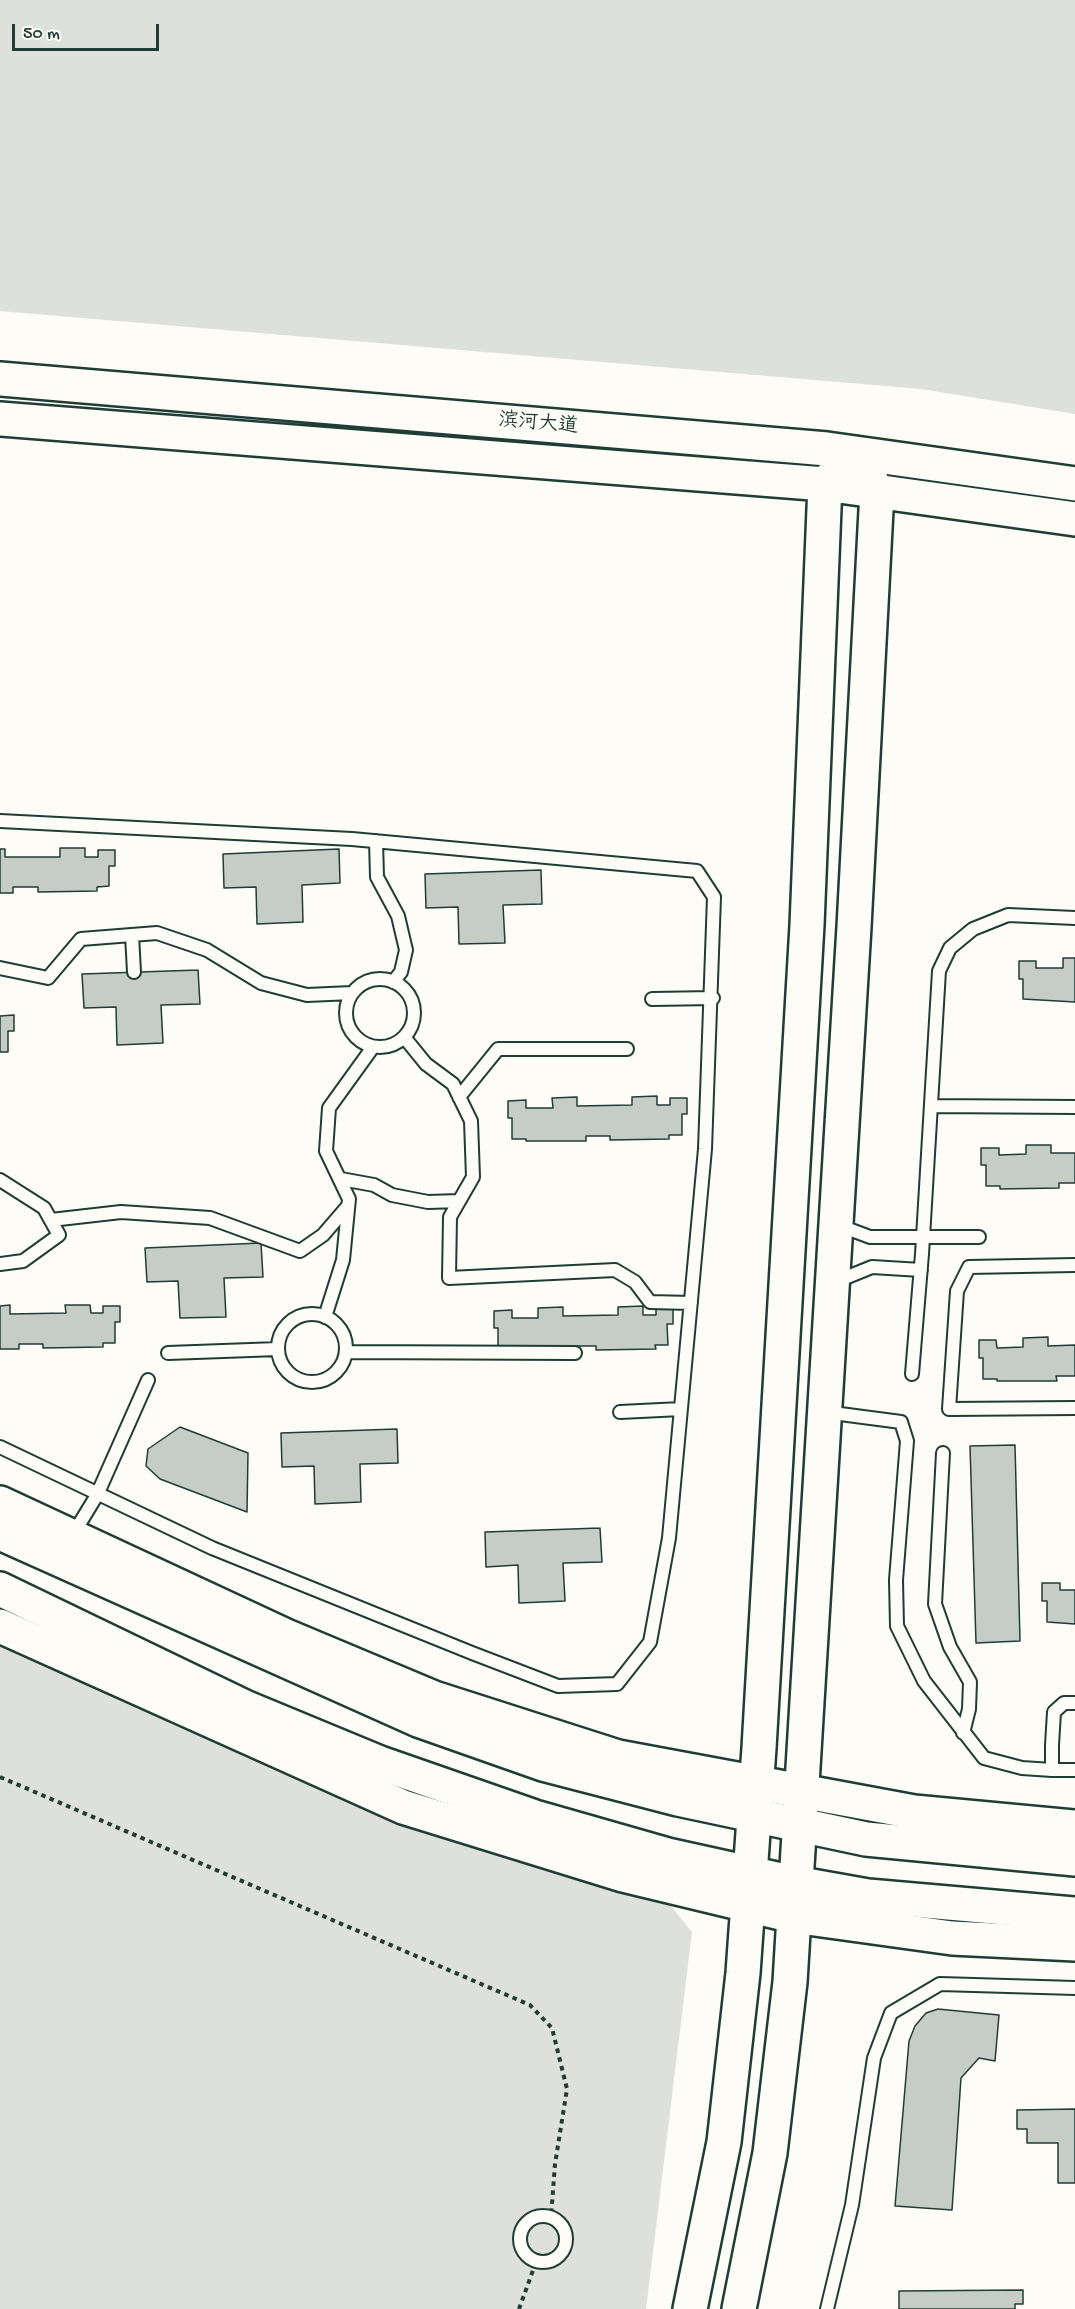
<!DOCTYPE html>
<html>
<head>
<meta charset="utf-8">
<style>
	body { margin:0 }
	#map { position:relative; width:1075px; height:2309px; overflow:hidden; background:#fdfcf7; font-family:"Gochi Hand",sans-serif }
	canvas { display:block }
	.scale { position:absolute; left:12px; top:24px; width:147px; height:27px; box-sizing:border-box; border:3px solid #1f3d34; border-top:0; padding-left:8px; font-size:18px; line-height:21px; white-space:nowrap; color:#1f3d34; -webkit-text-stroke:4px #fdfcf7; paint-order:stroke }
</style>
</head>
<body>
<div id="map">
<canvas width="1075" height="2309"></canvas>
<div class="scale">50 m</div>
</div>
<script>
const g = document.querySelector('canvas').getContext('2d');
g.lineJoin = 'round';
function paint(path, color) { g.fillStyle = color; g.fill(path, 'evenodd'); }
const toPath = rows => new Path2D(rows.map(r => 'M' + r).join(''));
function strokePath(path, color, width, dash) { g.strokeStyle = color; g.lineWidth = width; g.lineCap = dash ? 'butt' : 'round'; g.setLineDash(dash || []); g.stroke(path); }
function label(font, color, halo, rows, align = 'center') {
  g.font = font + ' "Gochi Hand","LXGW WenKai TC",sans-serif'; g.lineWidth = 5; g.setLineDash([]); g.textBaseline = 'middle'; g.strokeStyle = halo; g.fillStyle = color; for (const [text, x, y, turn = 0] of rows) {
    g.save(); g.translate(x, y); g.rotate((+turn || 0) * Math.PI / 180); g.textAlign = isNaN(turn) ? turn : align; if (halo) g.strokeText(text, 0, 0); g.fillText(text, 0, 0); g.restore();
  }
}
const green = toPath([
	[0,0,1075,0,1075,414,921,389,0,311],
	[0,1640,417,1827,671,1906,692,1932,646,2309,0,2309]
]);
const building = toPath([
	[60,848,85,848,85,857,98,857,98,850,115,850,115,866,109,866,109,886,97,887,97,891,38,892,38,887,13,887,13,893,0,893,0,849,5,849,5,857,60,857,60,848],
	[339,849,340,883,302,885,303,922,257,924,256,887,224,888,223,854,339,849],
	[541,870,542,904,503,905,505,943,459,944,458,907,426,908,425,874,541,870],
	[1063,958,1075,958,1075,1002,1023,999,1023,979,1019,979,1019,961,1036,961,1036,968,1063,968,1063,958],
	[198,970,200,1004,161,1005,163,1043,117,1045,116,1007,84,1008,82,974,198,970],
	[14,1015,14,1031,8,1031,8,1052,0,1052,0,1016,14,1015],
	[657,1096,657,1105,670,1105,670,1098,687,1098,687,1114,682,1114,682,1135,669,1135,669,1139,610,1140,610,1136,586,1136,586,1141,526,1141,526,1139,512,1139,512,1118,508,1118,508,1101,526,1100,526,1108,553,1108,552,1098,577,1097,577,1106,632,1105,632,1097,657,1096],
	[1026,1145,1051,1145,1051,1153,1075,1153,1075,1183,1059,1183,1059,1188,1000,1189,1000,1186,986,1186,986,1165,981,1165,981,1148,999,1148,999,1155,1026,1154,1026,1145],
	[261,1243,263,1277,224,1278,226,1317,180,1318,178,1281,147,1282,145,1248,261,1243],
	[10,1305,10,1314,66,1313,65,1305,90,1305,91,1313,103,1313,103,1306,120,1306,120,1322,115,1322,115,1343,103,1343,103,1347,43,1348,43,1344,19,1344,19,1349,0,1349,0,1306,10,1305],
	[643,1306,643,1315,656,1315,656,1308,673,1308,673,1324,667,1324,668,1345,655,1345,656,1349,596,1350,596,1346,572,1346,572,1351,498,1349,498,1328,494,1328,494,1311,512,1310,512,1318,538,1318,538,1308,563,1307,563,1316,618,1315,618,1307,643,1306],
	[1048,1337,1048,1346,1075,1345,1075,1376,1056,1376,1057,1381,997,1381,997,1379,983,1379,983,1358,979,1358,979,1340,996,1340,997,1348,1023,1347,1023,1338,1048,1337],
	[180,1427,248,1453,247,1512,160,1479,146,1466,148,1449,180,1427],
	[397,1429,398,1463,360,1464,361,1502,315,1504,314,1466,282,1467,281,1433,397,1429],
	[1015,1445,1020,1641,976,1643,970,1446,1015,1445],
	[600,1528,602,1562,563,1563,565,1601,519,1603,518,1565,486,1567,485,1532,600,1528],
	[1042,1583,1060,1583,1060,1590,1075,1590,1075,1624,1047,1622,1047,1601,1042,1601,1042,1583],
	[938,2009,999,2015,995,2061,979,2058,961,2078,952,2210,895,2206,909,2041,915,2026,926,2013,938,2009],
	[1075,2109,1075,2183,1058,2183,1058,2143,1027,2143,1027,2129,1017,2129,1017,2110,1075,2109],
	[1023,2290,1023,2304,1015,2304,1015,2309,899,2309,899,2291,1023,2290]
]);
const path = toPath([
	[0,1777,530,2005,552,2028,567,2089,555,2164,551,2217],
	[519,2309,536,2262]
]);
const lane = toPath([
	[0,821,352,839,697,871,714,897,705,1149,669,1538,650,1642,617,1684,558,1686,472,1653,212,1548,0,1447],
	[376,841,377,877,398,916,406,950,401,972,393,982],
	[132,935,134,972],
	[0,968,48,978,81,939,157,933,207,950,261,983,307,995,352,993],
	'346 1013a34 34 0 1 1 68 0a34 34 0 1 1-68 0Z',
	[652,999,713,998],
	[404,1037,426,1064,453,1084,471,1121,473,1177,450,1217,449,1278,615,1270,635,1282,650,1302,691,1303],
	[459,1097,498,1049,627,1049],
	[931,1106,1075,1107],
	[341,1179,374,1185,392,1195,428,1202,459,1201],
	[0,1180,44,1208,59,1235,23,1261,0,1264],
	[51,1220,121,1212,210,1218,300,1251,323,1235,348,1206],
	[838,1225,870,1237,979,1237],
	[1075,1265,969,1267,957,1291,949,1409,1075,1408],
	[835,1282,872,1267,921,1270],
	'278 1348a34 34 0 1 1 68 0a34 34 0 1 1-68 0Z',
	[325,1317,343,1260,349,1199,326,1151,329,1108,373,1047],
	[346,1352,575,1353],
	[168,1353,278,1349],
	[912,1374,922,1254,939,971,950,948,973,929,1008,915,1075,918],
	[620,1412,681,1409],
	[825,1412,901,1422,907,1441,896,1580,897,1626,924,1681,984,1758,1022,1768,1052,1770],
	[943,1453,935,1604,950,1647,970,1682,969,1709,963,1733],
	[72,1536,97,1495,148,1380],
	[1075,1703,1064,1703,1054,1712,1052,1745,1052,1770,1075,1770],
	'520 2239a23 23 0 1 1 46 0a23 23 0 1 1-46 0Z',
	[827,2309,852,2205,874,2058,891,2013,940,1984,1075,1988]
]);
const secondary = toPath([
	[0,379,827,449,1075,484],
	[0,419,825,484,1075,519],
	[0,1503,286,1636,434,1698,618,1757,914,1812,1075,1827],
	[0,1626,403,1807,623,1875,793,1916,952,1938,1075,1944],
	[690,2309,724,2142,743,1973,759,1748,807,925,825,484,855,453,877,491,854,927,790,1982,770,2153,739,2309]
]);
const primary = toPath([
	[0,1533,418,1720,543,1764,678,1799,866,1839,1075,1859],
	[0,1589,247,1708,380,1763,535,1817,668,1855,795,1883,868,1896,1075,1914]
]);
const streetNames = [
	["滨河大道",538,425,5]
];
paint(green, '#dde0db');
paint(building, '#c6cdc7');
strokePath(building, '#1f3d34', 1.5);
strokePath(lane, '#1f3d34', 16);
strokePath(secondary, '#1f3d34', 38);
strokePath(primary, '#1f3d34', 38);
strokePath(path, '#1f3d34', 4, [4.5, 4.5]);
strokePath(lane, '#fdfcf7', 12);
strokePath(secondary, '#fdfcf7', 33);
strokePath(primary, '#fdfcf7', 33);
label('20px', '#1f3d34', '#fdfcf7', streetNames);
</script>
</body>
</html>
